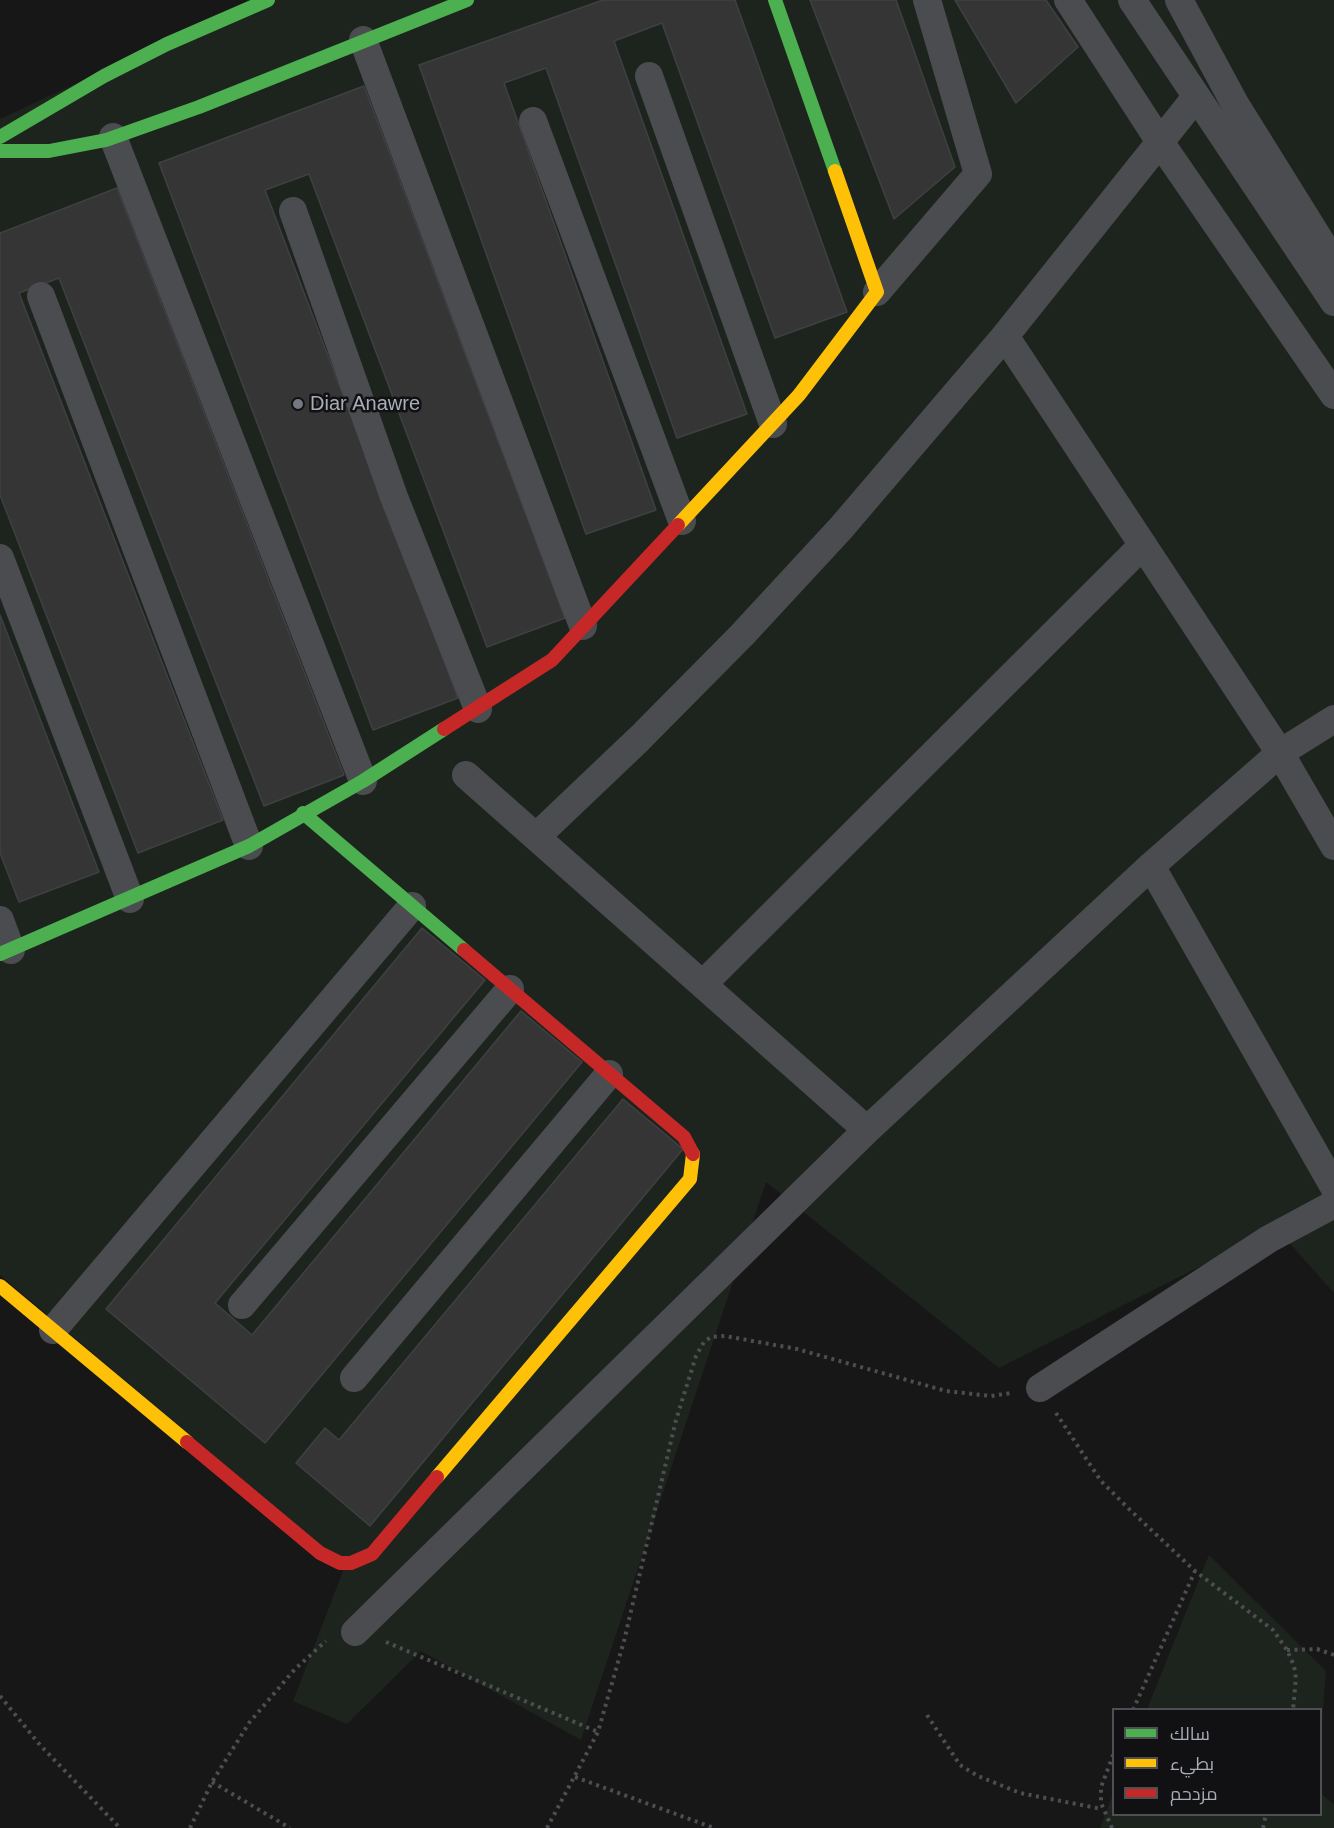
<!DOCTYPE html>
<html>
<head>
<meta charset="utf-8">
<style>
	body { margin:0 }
	#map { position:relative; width:1334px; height:1828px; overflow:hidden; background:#171717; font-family:Helvetica,Cairo,sans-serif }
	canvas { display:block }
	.legend { position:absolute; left:1112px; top:1708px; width:210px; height:108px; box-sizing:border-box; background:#111113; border:2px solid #4d4f55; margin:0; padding:8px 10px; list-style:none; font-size:18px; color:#a8adb8 }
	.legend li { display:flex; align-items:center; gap:12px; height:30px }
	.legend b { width:30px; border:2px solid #4d4f55 }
</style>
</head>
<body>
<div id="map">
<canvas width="1334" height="1828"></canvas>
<ul class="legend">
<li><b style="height:8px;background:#4caf50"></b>سالك</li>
<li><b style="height:8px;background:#ffc107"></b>بطيء</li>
<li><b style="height:8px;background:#c62828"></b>مزدحم</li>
</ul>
</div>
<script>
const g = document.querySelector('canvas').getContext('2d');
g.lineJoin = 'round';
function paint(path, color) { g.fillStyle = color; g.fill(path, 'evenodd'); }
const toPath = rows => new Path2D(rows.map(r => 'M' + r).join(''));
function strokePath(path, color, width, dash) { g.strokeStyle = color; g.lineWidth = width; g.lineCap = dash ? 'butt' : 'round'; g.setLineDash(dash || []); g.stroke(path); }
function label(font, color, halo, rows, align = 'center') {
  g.font = font + ' Helvetica,sans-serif'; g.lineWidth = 5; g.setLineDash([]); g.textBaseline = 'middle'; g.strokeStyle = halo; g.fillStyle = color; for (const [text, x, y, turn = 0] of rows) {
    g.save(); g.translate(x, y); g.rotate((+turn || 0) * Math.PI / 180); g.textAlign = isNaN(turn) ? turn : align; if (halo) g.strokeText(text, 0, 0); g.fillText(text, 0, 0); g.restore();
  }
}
const green = toPath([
	[254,0,1334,0,1334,1293,1276,1228,999,1368,766,1182,581,1740,421,1651,347,1724,293,1701,345,1566,0,1275,0,119],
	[1209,1555,1326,1671,1321,1735,1320,1710,1147,1709],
	[1321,1793,1334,1805,1334,1828,1100,1828,1113,1794,1114,1814,1320,1814]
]);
const building = toPath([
	[603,0,735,0,847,312,775,338,662,23,614,41,747,414,677,438,546,68,504,83,656,510,586,534,419,65,603,0],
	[810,0,896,0,955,167,894,219,810,0],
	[955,0,1046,0,1078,47,1016,103,955,0],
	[364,86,565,618,487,647,309,174,265,190,458,698,373,730,159,163,364,86],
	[117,188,344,775,264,806,59,278,19,293,223,820,138,853,0,495,0,233,117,188],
	[0,615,99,872,19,902,0,853,0,615],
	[422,928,485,980,215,1303,252,1335,521,1011,582,1062,265,1443,106,1309,422,928],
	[623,1099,683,1149,370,1526,296,1463,325,1428,339,1440,623,1099]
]);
const path = toPath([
	[1056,1413,1101,1481,1129,1509,1195,1571,1273,1630,1287,1650,1294,1666,1296,1678,1293,1710],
	[386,1642,598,1732],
	[1287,1650,1317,1649,1334,1655],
	[0,1696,40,1745,120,1828],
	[1133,1710,1195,1571],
	[927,1715,960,1765,978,1776,1020,1793,1102,1809],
	[575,1777,714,1828],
	[212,1782,290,1828],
	[190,1828,212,1782,249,1723,295,1669,326,1641],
	[547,1828,598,1732,624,1641,676,1420,696,1356,704,1342,711,1337,725,1336,797,1349,946,1391,991,1396,1011,1393],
	[1112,1828,1101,1803,1101,1787,1114,1753],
	[1263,1828,1266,1814]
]);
const street = toPath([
	[1068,0,1160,142,1334,395],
	[1132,0,1334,302],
	[1179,0,1235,104,1334,263],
	[363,40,583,626],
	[649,76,773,424],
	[533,121,682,521],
	[113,137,363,781],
	[293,211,394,497,478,709],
	[877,292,978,174,927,0],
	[41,296,249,846],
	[1005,336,1280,753,1334,846],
	[0,558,130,899],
	[466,775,867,1130],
	[536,837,639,739,742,635,841,528,1005,336,1196,97],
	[1151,866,1334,1187],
	[0,920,11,950],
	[703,984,1143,545],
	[242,1305,510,989],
	[53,1330,412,906],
	[354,1378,609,1074],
	[1040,1388,1269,1239,1334,1204],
	[355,1632,867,1130,1151,866,1280,753,1334,719]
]);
const fast = toPath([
	[775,0,835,171],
	[0,137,104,76,167,44,268,0],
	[0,151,49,151,106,140,199,107,467,0],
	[303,813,464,950],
	[0,954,249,846,363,781,444,729]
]);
const slow = toPath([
	[678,525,799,395,877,292,835,171],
	[0,1286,187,1442],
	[437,1477,690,1179,693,1154]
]);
const jam = toPath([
	[444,729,552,660,678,525],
	[464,950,684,1137,693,1154],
	[187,1442,320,1553,340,1563,351,1563,372,1554,437,1477]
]);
const markers = [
	[298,404,6,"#757880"]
];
const poiNames = [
	["Diar Anawre",310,404]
];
paint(green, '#1d241e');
paint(building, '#353536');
strokePath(building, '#3f4043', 1.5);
strokePath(path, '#4d4e52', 4, [3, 4.5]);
strokePath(street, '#4b4c50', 28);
strokePath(fast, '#4caf50', 14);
strokePath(slow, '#ffc107', 14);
strokePath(jam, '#c62828', 14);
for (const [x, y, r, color] of markers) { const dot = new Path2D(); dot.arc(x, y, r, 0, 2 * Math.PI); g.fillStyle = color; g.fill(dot); strokePath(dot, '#111113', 2); }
label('20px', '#a8adb8', '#111113', poiNames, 'left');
</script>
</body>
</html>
